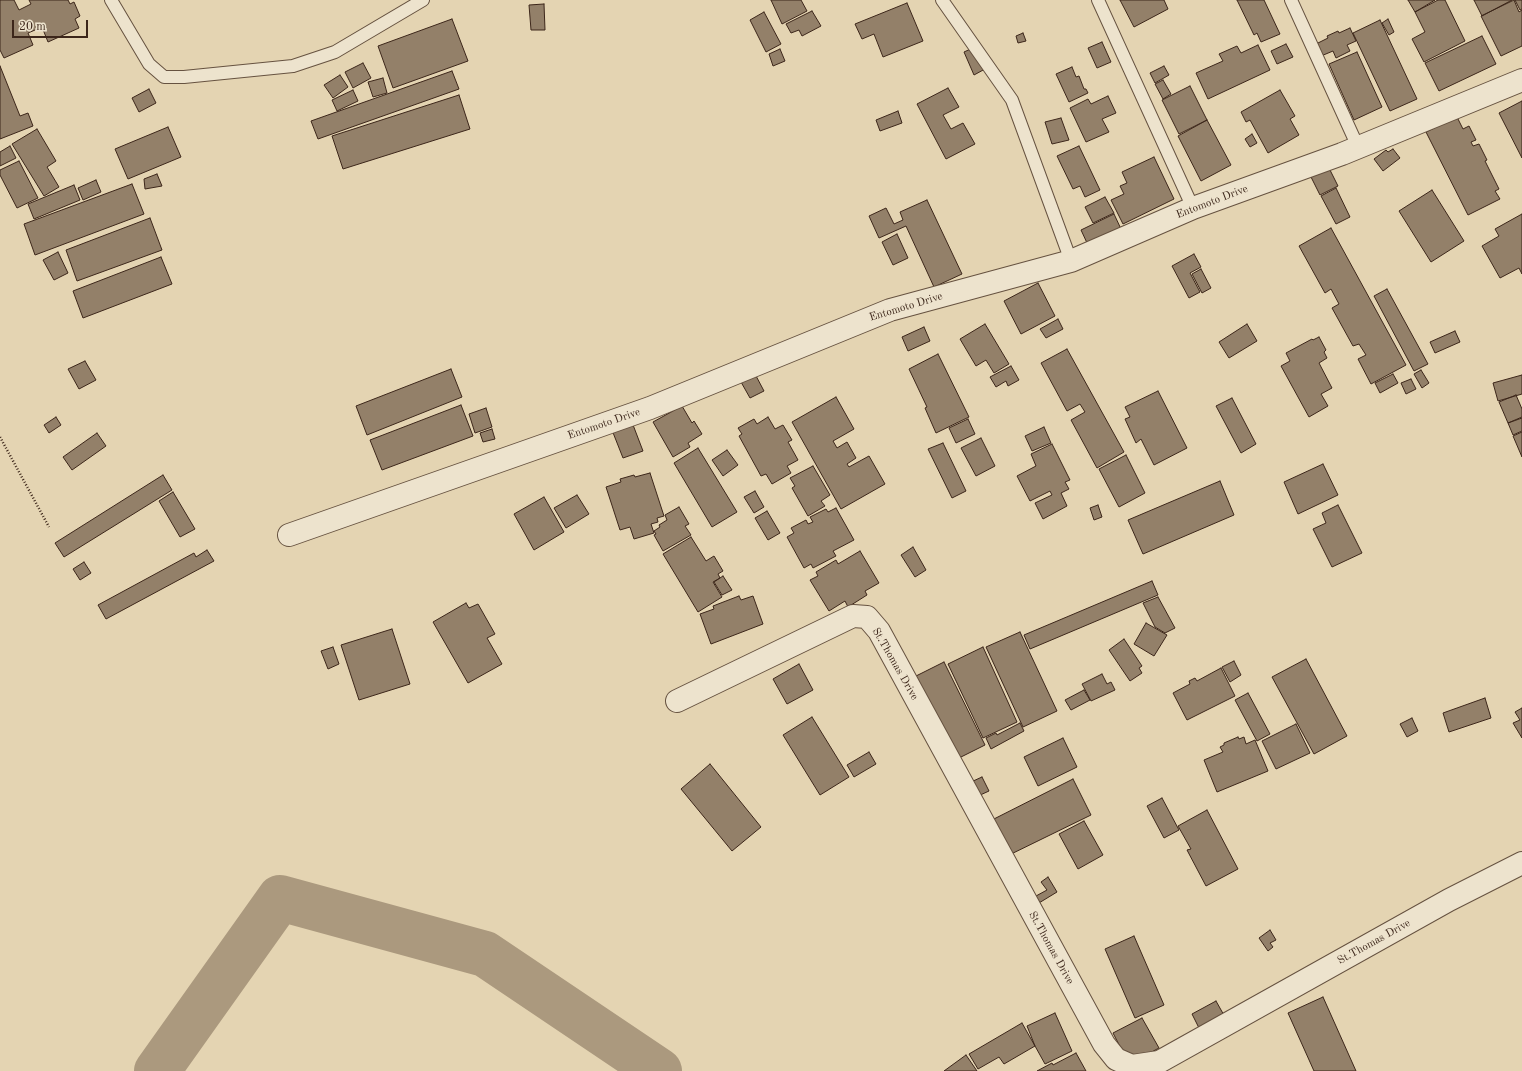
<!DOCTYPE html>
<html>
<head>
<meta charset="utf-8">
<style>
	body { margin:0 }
	#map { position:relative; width:1522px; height:1071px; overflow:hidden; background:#e4d4b2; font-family:"Old Standard TT",serif }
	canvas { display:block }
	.scale { position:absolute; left:12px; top:20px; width:76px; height:18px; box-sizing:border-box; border:2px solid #3c261a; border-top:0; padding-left:5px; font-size:12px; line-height:14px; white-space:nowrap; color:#3c261a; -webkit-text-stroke:3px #ede3cd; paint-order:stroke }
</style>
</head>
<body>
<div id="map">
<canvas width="1522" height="1071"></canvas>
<div class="scale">20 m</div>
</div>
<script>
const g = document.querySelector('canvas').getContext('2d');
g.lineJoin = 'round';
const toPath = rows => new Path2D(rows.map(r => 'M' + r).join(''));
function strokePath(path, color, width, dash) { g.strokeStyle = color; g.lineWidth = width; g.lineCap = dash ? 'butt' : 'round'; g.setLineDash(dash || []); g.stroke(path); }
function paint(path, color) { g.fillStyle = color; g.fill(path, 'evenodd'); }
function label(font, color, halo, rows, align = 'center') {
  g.font = font + ' "Old Standard TT",serif'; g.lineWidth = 3; g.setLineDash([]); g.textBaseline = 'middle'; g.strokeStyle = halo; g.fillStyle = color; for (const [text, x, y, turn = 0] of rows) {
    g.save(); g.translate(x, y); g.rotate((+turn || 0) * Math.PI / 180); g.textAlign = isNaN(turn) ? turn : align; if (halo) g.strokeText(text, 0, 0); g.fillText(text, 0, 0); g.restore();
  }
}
const river = toPath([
	[157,1071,280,898,485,954,659,1071]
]);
const building = toPath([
	[0,0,14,0,19,10,31,4,29,0,68,0,70,4,74,2,80,16,75,19,79,28,48,42,42,27,28,33,33,45,4,58,0,50,0,0],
	[771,0,801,0,807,11,782,24,771,0],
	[1120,0,1164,0,1168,9,1134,27,1120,0],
	[1237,0,1264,0,1280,34,1261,42,1257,33,1254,35,1237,0],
	[1408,0,1435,0,1415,12,1408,0],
	[1438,0,1445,0,1465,41,1424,62,1412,39,1425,32,1415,12,1438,0],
	[1474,0,1512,0,1482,16,1474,0],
	[1514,0,1519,12,1522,10,1522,46,1501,56,1481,16,1514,0],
	[1515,0,1522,0,1522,9,1520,10,1515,0],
	[907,3,923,41,883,57,874,34,862,39,855,24,907,3],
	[544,4,545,30,531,30,529,5,544,4],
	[812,11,821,26,802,36,799,30,791,33,786,24,812,11],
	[764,12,781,44,766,52,750,20,764,12],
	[452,19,468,61,393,88,378,46,452,19],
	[1388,19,1394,32,1389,35,1382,23,1388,19],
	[1380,20,1417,99,1390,111,1353,33,1380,20],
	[1350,28,1356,41,1347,45,1350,51,1336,58,1333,51,1321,56,1316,44,1328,38,1327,36,1338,31,1339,33,1350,28],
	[1023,33,1026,41,1018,43,1016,36,1023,33],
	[1482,36,1496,64,1439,91,1425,63,1482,36],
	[1102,42,1111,62,1097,68,1088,48,1102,42],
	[1286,44,1293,57,1277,64,1271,51,1286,44],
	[1258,45,1270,70,1208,99,1196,73,1223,61,1219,54,1237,46,1241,53,1258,45],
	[975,47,985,69,974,75,964,52,975,47],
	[780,49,785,61,773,66,769,54,780,49],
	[1357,52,1382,107,1354,120,1329,64,1357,52],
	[363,63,371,78,353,88,345,72,363,63],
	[0,66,20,116,28,113,33,126,0,139,0,66],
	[1164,66,1169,75,1155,83,1150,73,1164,66],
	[1072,67,1076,77,1079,76,1084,89,1086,89,1088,93,1069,102,1056,74,1072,67],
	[452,71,459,89,318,139,311,121,452,71],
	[340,75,348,87,333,98,324,85,340,75],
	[383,78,387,93,373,97,368,82,383,78],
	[1163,80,1171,94,1163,99,1155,84,1163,80],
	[1190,86,1207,120,1179,134,1162,100,1190,86],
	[948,88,959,107,943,115,951,129,963,123,975,144,946,159,917,104,948,88],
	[149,89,156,103,139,112,132,98,149,89],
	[353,90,358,101,337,111,332,100,353,90],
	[1280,90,1295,116,1290,119,1299,135,1268,153,1250,120,1246,122,1241,112,1280,90],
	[459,95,470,129,343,169,332,136,459,95],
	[1108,96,1116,113,1102,119,1109,132,1086,142,1070,108,1088,99,1091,104,1108,96],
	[1522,101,1522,158,1499,113,1522,101],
	[898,111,902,123,880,131,876,120,898,111],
	[1457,117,1463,129,1469,126,1476,140,1471,142,1473,146,1479,144,1487,160,1485,161,1499,189,1495,191,1500,199,1468,215,1426,132,1457,117],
	[1061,118,1069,140,1052,144,1045,122,1061,118],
	[1207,120,1231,165,1201,181,1178,136,1207,120],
	[168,127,181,157,128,179,115,149,168,127],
	[37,129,56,161,47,167,59,187,44,196,12,144,37,129],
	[1252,134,1257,143,1250,147,1245,139,1252,134],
	[10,146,16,158,0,166,0,152,10,146],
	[1079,146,1100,190,1085,197,1080,186,1073,189,1057,156,1079,146],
	[1393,149,1400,158,1383,171,1374,159,1386,150,1388,152,1393,149],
	[1154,157,1174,199,1123,224,1111,200,1124,194,1120,186,1127,183,1122,172,1154,157],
	[19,161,38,198,17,208,0,175,0,170,19,161],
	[1327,164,1338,186,1320,195,1309,173,1327,164],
	[157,174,162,186,145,189,144,179,157,174],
	[96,180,101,192,83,200,78,188,96,180],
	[132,184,144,214,35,255,24,224,132,184],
	[74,185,80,200,34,219,28,204,74,185],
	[1336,188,1350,217,1336,224,1321,196,1336,188],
	[1432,190,1464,241,1431,262,1399,211,1432,190],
	[1105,197,1114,213,1093,223,1085,207,1105,197],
	[927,200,962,274,934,287,906,226,879,238,869,216,886,208,894,224,903,220,900,212,927,200],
	[1114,214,1121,229,1088,245,1081,230,1114,214],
	[1522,214,1522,274,1519,268,1500,278,1482,246,1499,236,1495,229,1522,214],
	[150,218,162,250,77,281,66,250,150,218],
	[1331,228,1406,365,1371,384,1358,359,1366,355,1359,344,1353,346,1332,308,1339,304,1331,289,1325,293,1299,246,1331,228],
	[897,234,908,258,893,265,882,242,897,234],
	[58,252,68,273,54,280,43,260,58,252],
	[1194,254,1201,267,1190,273,1200,292,1189,298,1172,266,1194,254],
	[161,257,172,284,83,318,73,291,161,257],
	[1201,269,1211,288,1202,293,1192,274,1201,269],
	[1038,283,1055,316,1021,334,1004,301,1038,283],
	[1387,289,1428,364,1414,371,1374,296,1387,289],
	[1058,319,1063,329,1046,338,1040,329,1058,319],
	[985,324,1009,364,994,373,986,360,976,366,960,339,985,324],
	[1247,324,1257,341,1229,358,1219,342,1247,324],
	[924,327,930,341,908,351,902,337,924,327],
	[1455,331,1460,342,1435,353,1430,342,1455,331],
	[1319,337,1326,350,1324,352,1327,358,1319,363,1332,388,1321,394,1328,406,1309,417,1281,366,1290,361,1286,353,1312,339,1313,340,1319,337],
	[1067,349,1124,452,1097,468,1071,420,1085,412,1080,404,1067,411,1041,363,1067,349],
	[938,354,969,417,936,433,925,408,927,407,909,369,938,354],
	[85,361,96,380,79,389,68,369,85,361],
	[1011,366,1019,380,1008,386,1006,381,996,387,990,377,1011,366],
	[451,369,462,397,367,435,356,406,451,369],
	[1421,370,1429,383,1422,388,1414,374,1421,370],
	[755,374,764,391,750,398,741,382,755,374],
	[1393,374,1398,383,1380,393,1375,383,1393,374],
	[1522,375,1522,394,1498,401,1493,383,1522,375],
	[1411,379,1416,389,1406,394,1401,383,1411,379],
	[1158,391,1187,448,1154,465,1141,439,1136,443,1125,419,1130,417,1125,407,1158,391],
	[1516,395,1522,409,1522,417,1508,423,1499,402,1516,395],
	[836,397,854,429,833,441,837,448,847,442,856,458,847,464,849,467,869,456,885,484,841,509,792,422,836,397],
	[1232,398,1256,444,1241,453,1216,406,1232,398],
	[461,405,473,436,382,470,370,440,461,405],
	[682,406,692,423,694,421,702,434,688,443,690,447,673,457,653,422,682,406],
	[486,408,492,427,475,433,469,414,486,408],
	[56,417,61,425,49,433,44,425,56,417],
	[630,417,643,451,623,458,610,425,630,417],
	[768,417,775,429,783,425,792,440,788,442,798,460,787,466,791,473,772,484,766,474,761,476,739,436,742,434,738,428,754,419,757,424,768,417],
	[1522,418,1522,431,1513,435,1508,423,1522,418],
	[968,419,975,434,956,443,949,428,968,419],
	[1044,427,1051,443,1032,451,1025,436,1044,427],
	[492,429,495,439,483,442,480,433,492,429],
	[1522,432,1522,457,1513,436,1522,432],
	[97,433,106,446,72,470,63,457,97,433],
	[981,438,995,466,976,476,961,448,981,438],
	[943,443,966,491,952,498,928,449,943,443],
	[1052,444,1070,480,1065,482,1069,489,1061,493,1067,506,1043,519,1035,503,1052,495,1050,491,1030,501,1017,476,1036,466,1031,454,1052,444],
	[698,448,737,512,712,527,674,463,698,448],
	[727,450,738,465,723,476,712,460,727,450],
	[1126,455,1145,493,1119,507,1099,469,1126,455],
	[1323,464,1338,495,1298,514,1284,482,1323,464],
	[813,466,830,495,821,501,825,506,808,516,792,488,795,486,790,478,813,466],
	[650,473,664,516,657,518,658,522,651,524,654,533,634,539,630,527,620,530,606,487,621,482,620,479,634,475,635,477,650,473],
	[163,475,172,490,64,557,55,543,163,475],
	[1220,481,1234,515,1143,554,1128,520,1220,481],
	[755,491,764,507,754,513,744,497,755,491],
	[173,492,195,529,180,537,159,501,173,492],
	[577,495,589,514,566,528,554,508,577,495],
	[544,497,564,532,534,550,514,514,544,497],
	[1098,505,1102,517,1094,520,1090,508,1098,505],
	[1338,505,1362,553,1332,567,1313,529,1326,523,1322,513,1338,505],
	[679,507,689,524,685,526,691,535,663,551,654,535,656,534,654,531,660,527,659,525,667,520,665,515,679,507],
	[836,508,854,540,833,551,836,556,813,568,811,564,804,568,787,537,794,533,791,528,806,520,808,524,813,522,810,517,826,509,828,512,836,508],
	[767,511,780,533,768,540,755,518,767,511],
	[691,537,706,561,714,556,723,571,718,574,720,578,713,582,722,597,698,612,663,554,691,537],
	[913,547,926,570,915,577,901,555,913,547],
	[207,550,214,561,106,619,98,605,194,553,196,557,207,550],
	[860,551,879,583,865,591,867,595,848,607,845,601,829,611,810,580,818,576,816,572,836,560,838,564,860,551],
	[84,562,91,573,80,580,73,569,84,562],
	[723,576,732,590,722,595,714,582,723,576],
	[1152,581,1158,595,1030,649,1024,635,1152,581],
	[739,596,741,600,753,596,763,624,711,644,700,614,714,609,713,606,739,596],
	[1158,597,1175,628,1165,633,1155,627,1143,603,1158,597],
	[466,603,469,608,478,604,495,634,487,638,502,664,468,683,433,622,466,603],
	[1146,623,1167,635,1154,656,1134,644,1146,623],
	[392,629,410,684,359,700,341,645,392,629],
	[1020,632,1057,711,1023,727,986,647,1020,632],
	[1124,639,1142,666,1139,668,1142,673,1130,681,1109,650,1124,639],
	[333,647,339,664,328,669,321,651,333,647],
	[983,647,1017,722,983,738,948,664,983,647],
	[1306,659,1347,736,1314,754,1272,677,1306,659],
	[1234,661,1241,675,1230,682,1222,667,1234,661],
	[944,662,985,745,953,761,912,678,944,662],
	[799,664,813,690,787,704,773,679,799,664],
	[1221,668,1235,696,1187,720,1173,693,1190,684,1189,681,1195,678,1197,681,1221,668],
	[1102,674,1107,684,1111,682,1115,690,1091,701,1082,684,1102,674],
	[1084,690,1090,700,1071,710,1065,700,1084,690],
	[1248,693,1270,734,1257,741,1235,700,1248,693],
	[1485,698,1491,718,1449,732,1443,713,1485,698],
	[1522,708,1522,738,1513,723,1520,720,1515,712,1522,708],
	[812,717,849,777,820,795,783,735,812,717],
	[1412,718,1418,731,1407,737,1400,724,1412,718],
	[1020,723,1024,731,991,749,986,738,996,733,997,735,1020,723],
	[1296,724,1310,753,1276,769,1262,741,1296,724],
	[1238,737,1239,739,1244,737,1246,744,1255,740,1268,771,1217,792,1204,760,1223,752,1220,747,1224,745,1224,743,1238,737],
	[1063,738,1077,767,1038,786,1024,757,1063,738],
	[869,752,876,764,854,777,847,765,869,752],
	[710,764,761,827,732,851,681,789,710,764],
	[982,777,989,791,978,796,971,782,982,777],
	[1073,779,1091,815,1003,858,986,823,1073,779],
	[1162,798,1179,830,1164,838,1147,806,1162,798],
	[1207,810,1238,869,1206,886,1187,850,1191,849,1178,826,1207,810],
	[1084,821,1103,855,1078,869,1059,834,1084,821],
	[1048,877,1057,892,1034,906,1036,896,1047,890,1041,882,1048,877],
	[1270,930,1276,940,1270,943,1273,947,1268,951,1259,938,1270,930],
	[1134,936,1164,1005,1135,1018,1105,949,1134,936],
	[1323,997,1356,1071,1314,1071,1288,1013,1323,997],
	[1216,1001,1225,1017,1200,1030,1192,1014,1216,1001],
	[1055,1013,1072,1051,1045,1064,1035,1046,1027,1026,1055,1013],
	[1142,1018,1159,1048,1129,1064,1113,1033,1142,1018],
	[1022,1023,1035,1046,1004,1064,999,1057,978,1069,969,1054,1022,1023],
	[1076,1053,1086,1071,1037,1071,1052,1063,1053,1065,1076,1053],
	[966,1055,977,1071,944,1071,966,1055]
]);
const path = toPath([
	[0,437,49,527]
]);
const service = toPath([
	[111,0,149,64,164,77,184,77,293,66,335,52,423,0],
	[942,0,1012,100,1071,261],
	[1098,0,1193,208],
	[1291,0,1358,147]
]);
const minor = toPath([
	[289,535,650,408,890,310,1071,261,1193,208,1342,154,1522,80],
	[677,701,853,616,867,617,879,631,1104,1044,1116,1059,1132,1066,1159,1062,1449,900,1522,863]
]);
const streetNames = [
	["Entomoto Drive",1212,202,-21],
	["Entomoto Drive",906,307,-17],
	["Entomoto Drive",604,424,-19],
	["St.Thomas Drive",895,664,60],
	["St.Thomas Drive",1374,942,-29],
	["St.Thomas Drive",1051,948,61]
];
strokePath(river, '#ab997e', 46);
paint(building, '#938069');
strokePath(building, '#3c261a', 1);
strokePath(service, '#665240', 14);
strokePath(minor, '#665240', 24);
strokePath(path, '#3c261a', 2.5, [1, 2]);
strokePath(service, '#ede3cd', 12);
strokePath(minor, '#ede3cd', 22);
label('11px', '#3c261a', '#ede3cd', streetNames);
</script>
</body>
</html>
